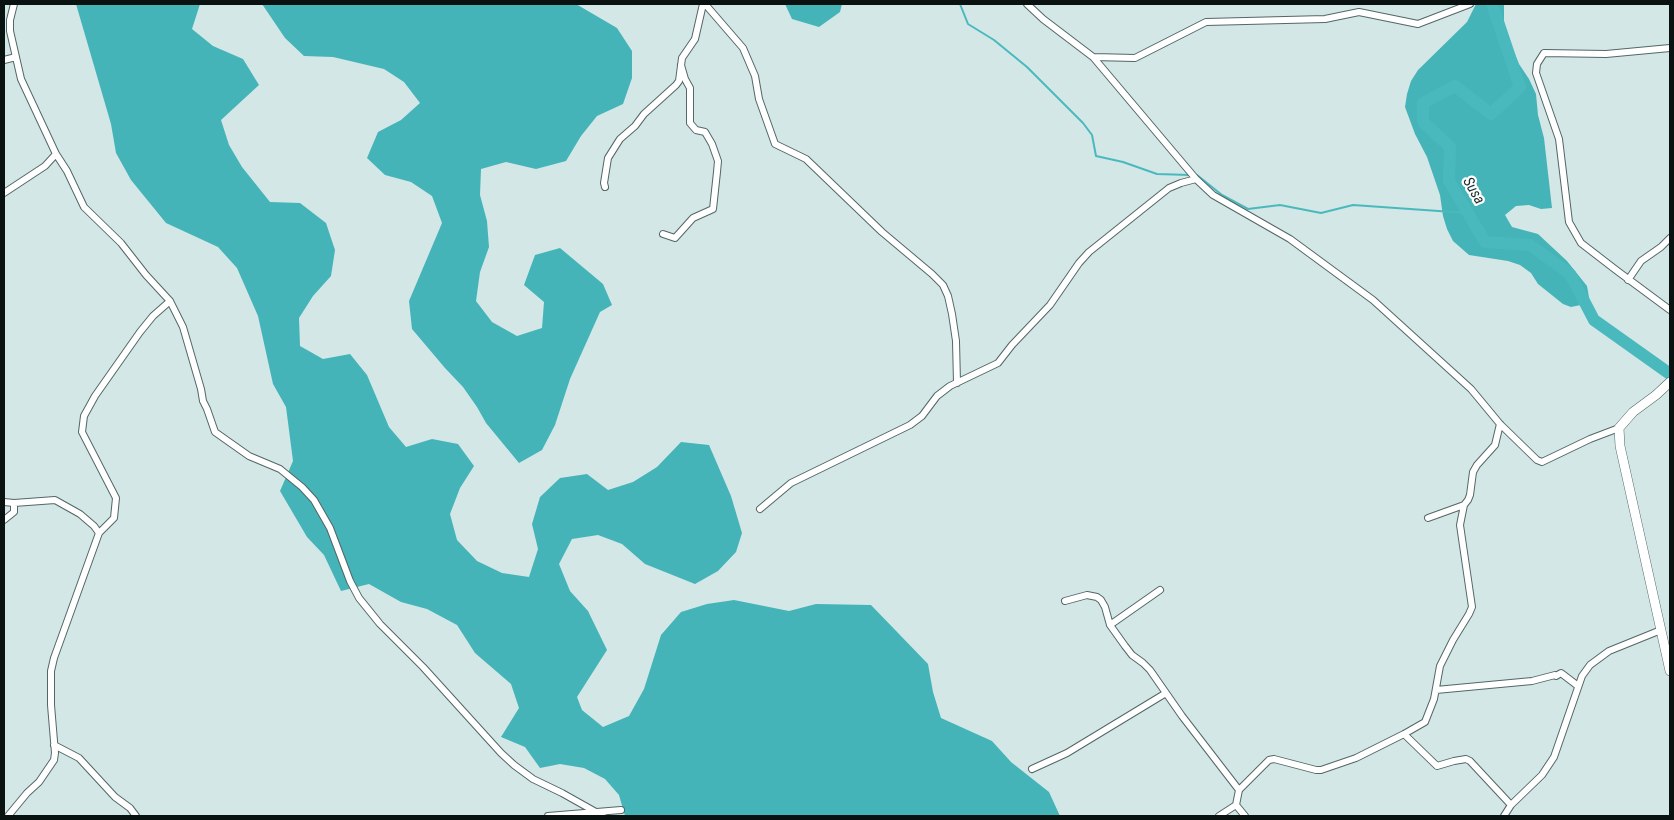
<!DOCTYPE html>
<html>
<head>
<meta charset="utf-8">
<style>
	body { margin:0 }
	#map { position:relative; width:1674px; height:820px; overflow:hidden; background:#d3e7e7; font-family:"Roboto Condensed",sans-serif }
	canvas { display:block }
	.frame { position:absolute; inset:0; border:5px solid #0a1111; pointer-events:none }
</style>
</head>
<body>
<div id="map">
<canvas width="1674" height="820"></canvas>
<div class="frame"></div>
</div>
<script>
const g = document.querySelector('canvas').getContext('2d');
g.lineJoin = 'round';
function paint(path, color) { g.fillStyle = color; g.fill(path, 'evenodd'); }
const toPath = rows => new Path2D(rows.map(r => 'M' + r).join(''));
function strokePath(path, color, width, dash) { g.strokeStyle = color; g.lineWidth = width; g.lineCap = dash ? 'butt' : 'round'; g.setLineDash(dash || []); g.stroke(path); }
function label(font, color, halo, rows, align = 'center') {
  g.font = font + ' "Roboto Condensed",sans-serif'; g.lineWidth = 4.5; g.setLineDash([]); g.textBaseline = 'middle'; g.strokeStyle = halo; g.fillStyle = color; for (const [text, x, y, turn = 0] of rows) {
    g.save(); g.translate(x, y); g.rotate((+turn || 0) * Math.PI / 180); g.textAlign = isNaN(turn) ? turn : align; if (halo) g.strokeText(text, 0, 0); g.fillText(text, 0, 0); g.restore();
  }
}
const forest = toPath([
	[76,4,200,4,192,29,213,46,243,59,259,85,221,120,229,145,242,167,270,202,300,203,326,223,335,250,331,276,313,296,299,318,300,346,323,359,350,354,367,375,389,427,406,447,432,439,458,444,474,466,460,488,450,514,457,540,477,561,502,573,529,577,538,549,532,524,540,497,560,478,587,474,608,490,633,482,657,467,681,442,709,445,731,496,742,533,736,552,718,571,695,584,645,564,622,544,598,535,572,539,559,564,570,591,588,611,607,650,577,697,582,710,603,727,629,716,644,689,661,635,681,612,707,604,734,600,789,611,816,604,871,605,928,664,933,692,941,718,992,741,1011,762,1049,792,1060,816,625,816,619,795,605,779,584,768,560,764,540,768,525,747,501,737,519,708,511,684,475,653,457,625,427,609,401,602,369,584,341,591,324,555,307,537,280,491,293,461,286,407,273,384,258,316,237,268,218,247,166,223,131,180,116,153,111,124],
	[262,4,576,4,617,28,632,51,632,78,623,104,597,116,581,136,566,161,536,169,506,162,481,169,480,195,487,221,489,247,480,272,476,301,492,322,517,336,542,328,544,302,524,285,535,255,560,248,603,284,612,305,600,312,570,379,555,425,542,450,519,463,486,423,477,407,463,387,445,368,412,329,409,301,442,223,432,196,411,182,385,175,367,158,378,132,401,120,420,103,404,82,384,69,333,57,304,56,285,38],
	[785,4,842,4,840,12,819,27,792,19],
	[1476,4,1504,4,1504,28,1506,33,1519,64,1529,79,1536,94,1538,115,1544,138,1552,208,1541,209,1529,205,1516,206,1505,215,1512,227,1538,234,1567,261,1587,286,1590,303,1571,307,1563,304,1538,284,1531,273,1520,265,1508,261,1469,255,1453,241,1447,229,1443,216,1440,195,1427,157,1415,134,1405,107,1407,94,1411,81,1418,70,1467,22]
]);
const stream = toPath([
	[960,4,968,24,994,40,1027,67,1083,123,1092,135,1096,156,1123,162,1157,174,1190,175],
	[1195,175,1197,175,1222,195,1248,209,1280,205,1321,213,1353,205,1467,213]
]);
const river = toPath([
	[1492,4,1520,87,1491,114,1455,86,1423,103,1423,122,1450,147,1449,181,1485,242,1530,245,1570,274,1594,320,1670,374]
]);
const minor = toPath([
	[14,4,10,20,10,31,21,79,56,154,67,171,84,207,121,243,146,275,170,301,183,327,201,389,203,401,207,409,215,432,249,456,280,469,302,487,314,500,330,528,350,581,359,598,380,624,423,667,501,753,514,765,533,779,562,793,603,816],
	[705,4,743,48,755,76,759,99,775,144,806,159,882,232,932,274,943,285,948,296,952,314,956,341,957,383],
	[1027,4,1043,19,1093,57,1196,179,1213,195,1290,239,1373,300,1471,389,1500,424,1537,460,1542,462,1590,439,1619,428],
	[1670,48,1606,54,1544,53,1537,64,1536,73,1559,139,1569,222,1581,243,1616,270,1670,310],
	[1093,57,1135,58,1206,22,1325,19,1359,12,1418,24,1470,4],
	[4,60,16,57],
	[605,187,604,183,608,158,620,139,635,126,644,114,676,85,679,81,682,58,695,39,703,4],
	[4,193,45,166,56,154],
	[663,234,675,238,693,218,713,209,717,172,718,161,712,144,705,132,696,130,690,123,690,88,685,79,681,65],
	[1628,280,1641,261,1661,247,1670,238],
	[4,502,14,503,55,500,80,514,94,526,99,533],
	[760,509,791,483,910,425,922,416,937,396,950,386,998,363,1012,345,1050,305,1079,263,1089,252,1169,188,1181,183,1196,179],
	[1428,518,1464,505,1468,500,1470,495,1473,472,1477,465,1495,445,1500,424],
	[4,520,14,512,14,503],
	[1065,601,1087,595,1097,597,1101,600,1105,607,1110,625,1125,646,1132,655,1143,663,1150,670,1182,716,1239,790],
	[1110,625,1160,590],
	[1436,690,1532,681,1555,675,1556,676,1561,673,1578,686],
	[1404,734,1437,766,1454,761,1466,759,1470,761,1511,805],
	[54,745,79,758,115,797,130,808,136,816],
	[1032,769,1067,753,1166,693],
	[8,816,27,793,39,782,54,760,55,753,51,705,51,671,54,658,99,533,114,518,116,498,82,432,84,416,95,396,140,332,153,316,170,301],
	[548,816,621,810],
	[1219,816,1236,805],
	[1245,816,1236,805,1239,790,1269,760,1274,759,1316,770,1321,770,1356,758,1404,734,1425,722,1434,699,1440,666,1453,640,1469,614,1472,607,1460,525,1464,505],
	[1504,816,1511,805,1542,775,1554,757,1582,676,1590,665,1609,651,1661,630]
]);
const secondary = toPath([
	[1670,382,1656,395,1633,412,1619,428,1620,446,1670,671]
]);
const waterNames = [
	["Susa",1473,191,60]
];
paint(forest, '#44b4b8');
strokePath(stream, '#4ab9bd', 2);
strokePath(river, '#4ab9bd', 12);
strokePath(minor, '#546666', 8);
strokePath(secondary, '#546666', 10);
strokePath(minor, '#fff', 6);
strokePath(secondary, '#fff', 9);
label('italic 15px', '#1b2f30', '#fff', waterNames);
</script>
</body>
</html>
